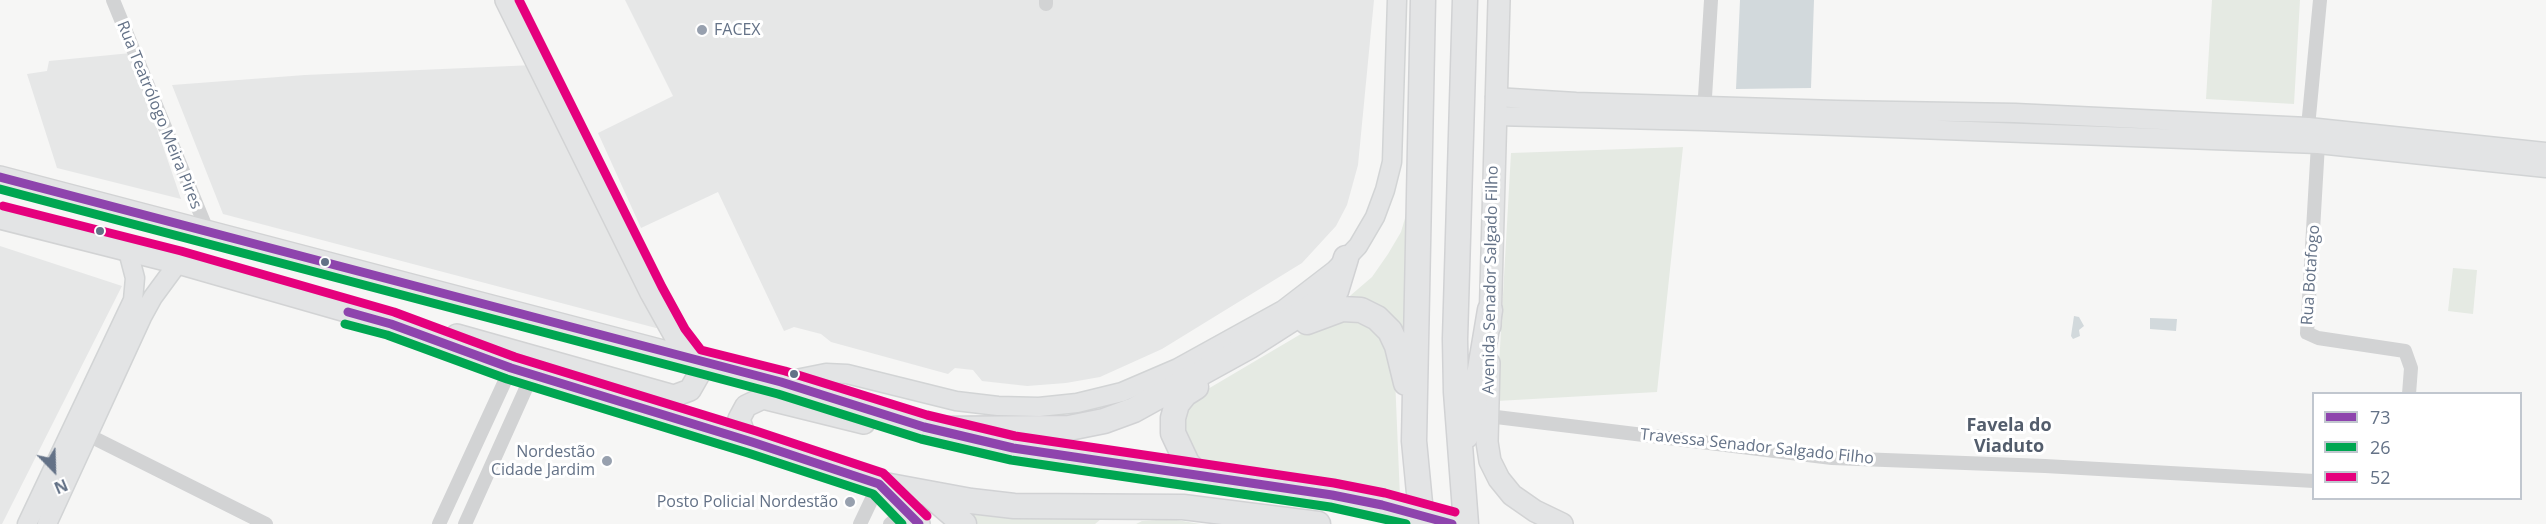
<!DOCTYPE html>
<html>
<head>
<meta charset="utf-8">
<style>
	body { margin:0 }
	#map { position:relative; width:2546px; height:524px; overflow:hidden; background:#f6f6f5; font-family:"Open Sans",sans-serif }
	canvas { display:block }
	.legend { position:absolute; left:2312px; top:392px; width:210px; height:108px; box-sizing:border-box; background:#fff; border:2px solid #c1c7cf; margin:0; padding:8px 10px; list-style:none; font-size:18px; color:#647287 }
	.legend li { display:flex; align-items:center; gap:12px; height:30px }
	.legend b { width:30px; border:2px solid #c1c7cf }
	.north { position:absolute; left:24px; top:440px; width:60px; height:60px; -webkit-text-stroke:4px #fff; paint-order:stroke; rotate:157deg; font-size:16px; font-weight:700; line-height:24px; text-align:center; color:#647287 }
	.north::after { content:''; display:block; margin:auto; width:21px; height:27px; background:#647287; clip-path:polygon(50% 0,100% 100%,50% 72%,0 100%) }
</style>
</head>
<body>
<div id="map">
<canvas width="2546" height="524"></canvas>
<ul class="legend">
<li><b style="height:8px;background:#8e44ad"></b>73</li>
<li><b style="height:8px;background:#00a651"></b>26</li>
<li><b style="height:8px;background:#e5007d"></b>52</li>
</ul>
<div class="north">N</div>
</div>
<script>
const g = document.querySelector('canvas').getContext('2d');
g.lineJoin = 'round';
function paint(path, color) { g.fillStyle = color; g.fill(path, 'evenodd'); }
const toPath = rows => new Path2D(rows.map(r => 'M' + r).join(''));
function strokePath(path, color, width, dash) { g.strokeStyle = color; g.lineWidth = width; g.lineCap = dash ? 'butt' : 'round'; g.setLineDash(dash || []); g.stroke(path); }
function label(font, color, halo, rows, align = 'center') {
  g.font = font + ' "Open Sans",sans-serif'; g.lineWidth = 6; g.setLineDash([]); g.textBaseline = 'middle'; g.strokeStyle = halo; g.fillStyle = color; for (const [text, x, y, turn = 0] of rows) {
    g.save(); g.translate(x, y); g.rotate((+turn || 0) * Math.PI / 180); g.textAlign = isNaN(turn) ? turn : align; if (halo) g.strokeText(text, 0, 0); g.fillText(text, 0, 0); g.restore();
  }
}
const built = toPath([
	[625,0,1374,0,1358,165,1347,205,1336,226,1302,263,1162,349,1100,377,1066,383,1027,386,982,381,973,370,955,368,948,374,831,342,821,334,794,327,784,331,718,192,641,228,598,133,673,96],
	[131,53,181,199,57,168,27,74,47,71,49,61],
	[534,65,661,326,656,328,223,214,172,85,305,75],
	[0,246,122,286,2,524,0,524]
]);
const green = toPath([
	[2212,0,2300,0,2294,104,2206,99],
	[1683,147,1657,392,1497,401,1511,153],
	[1410,201,1405,342,1344,301,1372,277,1388,254,1401,232],
	[2453,268,2477,270,2473,314,2448,311],
	[1358,317,1376,326,1394,353,1400,498,1211,467,1194,452,1185,434,1186,412,1196,396,1328,318],
	[960,513,1065,519,1106,515,1095,524,978,524],
	[1171,519,1200,524,1136,524,1142,521]
]);
const water = toPath([
	[1740,0,1814,0,1811,88,1736,89],
	[2074,316,2079,317,2084,326,2079,330,2080,336,2073,339,2071,336],
	[2150,318,2177,319,2176,331,2150,329]
]);
const street = toPath([
	[113,0,207,230],
	[1046,0,1046,4],
	[1704,113,1711,0],
	[2308,127,2320,0],
	[2318,144,2307,333,2318,338,2405,351,2411,368,2409,394],
	[1488,416,1832,458,2045,466,2314,481],
	[88,435,266,524],
	[439,524,511,368],
	[465,524,532,375],
	[860,524,879,484],
	[890,524,905,511]
]);
const secondary = toPath([
	[1495,97,1576,102,1837,110,2015,113,2308,127,2546,152],
	[1495,116,1703,121,2318,144,2546,168],
	[781,382,826,373,847,374,956,401,998,406,1039,407,1077,403,1122,392,1178,368,1283,310,1335,270,1358,246,1375,217,1385,190,1392,162,1397,0],
	[27,524,133,300,135,278,128,251],
	[47,524,142,317,153,297,178,263]
]);
const primary = toPath([
	[0,177,781,382,876,414],
	[0,218,178,263,391,324,511,368,752,442,879,484,919,524],
	[1490,326,1499,0],
	[457,335,674,396,690,390,698,376,698,366,675,336,651,293,506,0],
	[1489,363,1487,442,1490,461,1499,479,1512,495,1535,511,1562,524],
	[752,442,743,431,739,419,746,406,763,398,864,423]
]);
const highway = toPath([
	[1465,0,1455,339,1456,392,1466,524],
	[1307,322,1342,309,1361,310,1377,318,1390,331,1397,346,1406,383],
	[1196,387,1185,394,1177,404,1173,418,1173,433,1187,463,1200,477],
	[876,414,1013,448,1332,495],
	[932,429,1069,428,1104,421,1134,410,1250,346,1336,291,1346,258],
	[1466,436,1474,405,1490,310],
	[879,484,971,501,1014,506,1183,507,1318,524],
	[929,494,964,524],
	[1422,524,1414,441,1423,0]
]);
const highwayBridge = toPath([
	[1332,495,1382,505,1452,524]
]);
const bus1 = toPath([
	[0,177,781,382,924,427,1013,448,1332,495,1382,505,1452,524],
	[348,312,391,324,511,368,752,442,879,484,919,524]
]);
const bus2 = toPath([
	[0,189,778,394,921,439,1011,460,1330,507,1406,524],
	[345,324,387,335,507,379,748,453,873,494,902,524]
]);
const bus3 = toPath([
	[519,0,662,287,685,329,701,350,785,371,927,415,1015,436,1334,483,1385,493,1455,512],
	[3,206,181,251,394,312,515,357,756,431,883,473,927,516]
]);
const markers = [
	[702,30,6,"#97a0ae"],
	[100,231,5,"#647287"],
	[325,262,5,"#647287"],
	[794,374,5,"#647287"],
	[607,461,6,"#97a0ae"],
	[850,502,6,"#97a0ae"]
];
const poiNames = [
	["FACEX",714,30,"left"],
	["Nordestão",595,452],
	["Cidade Jardim",595,470],
	["Posto Policial Nordestão",838,502]
];
const streetNames = [
	["Rua Teatrólogo Meira Pires",159,115,68],
	["Rua Botafogo",2311,275,-86],
	["Avenida Senador Salgado Filho",1491,280,-89],
	["Travessa Senador Salgado Filho",1757,447,6]
];
const neighbourhoodNames = [
	["Favela do",2009,426],
	["Viaduto",2009,447]
];
paint(built, '#e6e7e7');
paint(green, '#e5eae3');
paint(water, '#d2d9dc');
strokePath(secondary, '#d2d4d5', 21);
strokePath(primary, '#d2d3d4', 24);
strokePath(highway, '#d1d2d4', 27);
strokePath(street, '#d2d3d4', 14);
strokePath(secondary, '#e3e4e5', 18);
strokePath(primary, '#e3e4e5', 21);
strokePath(highway, '#e3e4e5', 24);
strokePath(highwayBridge, '#d1d2d4', 27, []);
strokePath(highwayBridge, '#e3e4e5', 24);
strokePath(bus1, '#8e44ad', 9);
strokePath(bus2, '#00a651', 9);
strokePath(bus3, '#e5007d', 9);
for (const [x, y, r, color] of markers) { const dot = new Path2D(); dot.arc(x, y, r, 0, 2 * Math.PI); g.fillStyle = color; g.fill(dot); strokePath(dot, '#fff', 2); }
label('16px', '#647287', '#fff', poiNames, 'right');
label('16px', '#647287', '#fff', streetNames);
label('bold 18px', '#535d6c', '#fff', neighbourhoodNames);
</script>
</body>
</html>
